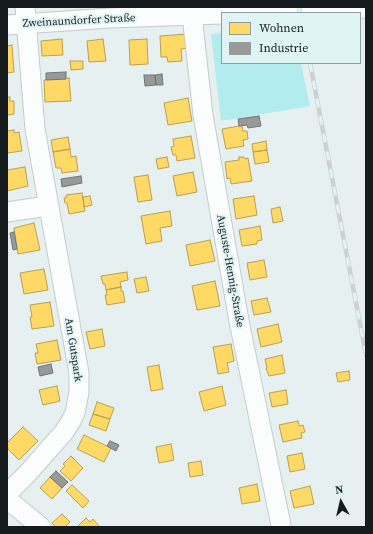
<!DOCTYPE html>
<html>
<head>
<meta charset="utf-8">
<style>
	body { margin:0 }
	#map { position:relative; width:373px; height:534px; overflow:hidden; background:#e6f0f1; font-family:"Source Serif 4",serif }
	canvas { display:block }
	.frame { position:absolute; inset:0; border:8px solid #161c1d; pointer-events:none }
	.legend { position:absolute; left:221px; top:12px; width:140px; height:52px; box-sizing:border-box; background:#e1f4f5; border:1px solid #909e9f; margin:0; padding:5px 7px; list-style:none; font-size:12px; color:#161c1d }
	.legend li { display:flex; align-items:center; gap:8px; height:20px }
	.legend b { width:20px; border:1px solid #909e9f }
	.north { position:absolute; left:321px; top:482px; width:40px; height:40px; -webkit-text-stroke:3px #e1f4f5; paint-order:stroke; rotate:352deg; font-size:11px; font-weight:700; line-height:16px; text-align:center; color:#161c1d }
	.north::after { content:''; display:block; margin:auto; width:14px; height:18px; background:#161c1d; clip-path:polygon(50% 0,100% 100%,50% 72%,0 100%) }
</style>
</head>
<body>
<div id="map">
<canvas width="373" height="534"></canvas>
<div class="frame"></div>
<ul class="legend">
<li><b style="height:11px;background:#ffd966"></b>Wohnen</li>
<li><b style="height:11px;background:#999"></b>Industrie</li>
</ul>
<div class="north">N</div>
</div>
<script>
const g = document.querySelector('canvas').getContext('2d');
g.lineJoin = 'round';
function paint(path, color) { g.fillStyle = color; g.fill(path, 'evenodd'); }
const toPath = rows => new Path2D(rows.map(r => 'M' + r).join(''));
function strokePath(path, color, width, dash) { g.strokeStyle = color; g.lineWidth = width; g.lineCap = dash ? 'butt' : 'round'; g.setLineDash(dash || []); g.stroke(path); }
function label(font, color, halo, rows, align = 'center') {
  g.font = font + ' "Source Serif 4",serif'; g.lineWidth = 4; g.setLineDash([]); g.textBaseline = 'middle'; g.strokeStyle = halo; g.fillStyle = color; for (const [text, x, y, turn = 0] of rows) {
    g.save(); g.translate(x, y); g.rotate((+turn || 0) * Math.PI / 180); g.textAlign = isNaN(turn) ? turn : align; if (halo) g.strokeText(text, 0, 0); g.fillText(text, 0, 0); g.restore();
  }
}
const green = toPath([
	[222,33,222,63,301,63,310,106,221,121,211,34]
]);
const homes = toPath([
	[187,34,188,48,181,49,182,61,168,62,167,57,161,57,160,36,187,34],
	[62,39,63,55,42,56,41,41,62,39],
	[103,39,106,61,89,62,87,41,103,39],
	[147,39,148,64,130,65,129,40,147,39],
	[12,45,14,72,7,73,7,46,12,45],
	[70,61,83,61,83,69,71,70,70,61],
	[69,78,71,101,45,102,44,80,69,78],
	[7,97,10,97,10,101,14,101,14,114,7,115,7,97],
	[188,98,192,121,168,125,164,103,188,98],
	[239,126,242,126,243,131,247,131,248,139,243,140,244,146,226,149,222,129,239,126],
	[14,130,14,133,19,132,22,151,7,153,7,131,14,130],
	[191,136,195,158,177,161,176,155,173,155,171,147,174,146,173,139,191,136],
	[68,137,70,149,53,152,51,140,68,137],
	[266,141,267,150,253,152,252,144,266,141],
	[70,149,71,157,76,156,78,171,62,173,61,168,56,168,53,152,70,149],
	[267,150,269,162,255,164,253,152,267,150],
	[167,157,169,167,158,169,156,159,167,157],
	[239,157,244,157,245,159,248,158,252,181,231,184,230,178,227,179,225,162,239,160,239,157],
	[25,167,28,186,7,191,7,170,25,167],
	[193,172,197,192,177,196,173,176,193,172],
	[148,175,152,200,138,202,134,177,148,175],
	[82,193,85,211,69,214,67,203,65,203,64,198,66,198,66,195,82,193],
	[90,196,92,205,84,207,83,197,90,196],
	[254,196,257,215,236,219,233,199,254,196],
	[280,207,283,221,273,223,271,209,280,207],
	[170,211,172,226,160,228,162,241,146,244,141,216,170,211],
	[34,223,40,250,18,254,14,228,34,223],
	[260,226,262,240,257,241,257,244,242,246,239,230,260,226],
	[210,240,215,261,190,266,186,245,210,240],
	[264,260,267,277,250,280,247,263,264,260],
	[44,269,48,290,24,294,20,273,44,269],
	[127,272,128,280,120,282,121,287,106,290,105,284,103,284,101,276,127,272],
	[146,277,149,291,137,293,134,279,146,277],
	[215,281,220,306,197,310,192,286,215,281],
	[121,287,121,291,123,291,125,302,107,305,105,295,107,295,106,290,121,287],
	[267,298,271,312,254,315,251,301,267,298],
	[50,302,54,326,32,329,30,317,32,317,30,305,50,302],
	[278,324,282,342,261,347,257,329,278,324],
	[102,329,105,346,90,349,86,332,102,329],
	[57,340,61,360,37,364,35,353,38,353,36,344,57,340],
	[231,344,234,361,227,363,229,372,218,374,213,347,231,344],
	[282,355,285,373,269,376,266,368,267,368,265,359,282,355],
	[159,365,163,389,151,391,147,367,159,365],
	[349,371,350,380,338,382,336,373,349,371],
	[57,386,60,401,43,405,39,390,57,386],
	[222,386,226,405,204,411,199,392,222,386],
	[286,390,288,404,272,407,269,393,286,390],
	[97,402,114,408,110,419,93,414,97,402],
	[93,414,110,419,106,431,89,425,93,414],
	[298,421,299,426,303,425,305,432,301,433,302,438,283,442,279,425,298,421],
	[23,427,38,441,19,460,7,448,7,443,23,427],
	[84,435,111,448,104,462,77,449,84,435],
	[171,444,174,460,159,463,156,447,171,444],
	[302,453,305,469,290,472,287,456,302,453],
	[71,456,83,468,71,481,60,471,65,466,63,464,71,456],
	[201,461,203,475,190,477,188,463,201,461],
	[50,477,62,488,52,499,40,488,50,477],
	[257,484,260,501,242,504,239,488,257,484],
	[72,485,89,501,83,508,66,491,72,485],
	[310,486,314,504,294,508,290,491,310,486],
	[62,514,70,522,65,527,56,527,52,523,62,514],
	[86,518,90,522,93,519,100,527,77,527,86,518]
]);
const industry = toPath([
	[66,72,66,79,46,80,46,73,66,72],
	[162,74,163,85,156,85,155,75,162,74],
	[144,75,155,75,156,85,145,86,144,75],
	[259,116,261,126,248,128,247,125,239,126,238,119,259,116],
	[81,176,82,183,62,187,61,179,81,176],
	[14,232,17,249,13,250,10,233,14,232],
	[51,364,53,373,40,376,38,367,51,364],
	[110,441,119,445,116,451,107,446,110,441],
	[56,471,68,482,62,488,50,477,56,471]
]);
const minor = toPath([
	[238,13,366,8],
	[192,15,203,115,239,321,281,525],
	[7,25,110,18,222,14],
	[7,212,48,206],
	[7,494,27,474,64,432,71,421,75,413,79,392,79,373,35,129,25,7],
	[7,499,41,527]
]);
const rail = toPath([
	[299,7,300,13],
	[310,63,366,355]
]);
const streetNames = [
	["Zweinaundorfer Straße",79,21,-3],
	["Auguste-Hennig-Straße",230,271,80],
	["Am Gutspark",73,350,81]
];
paint(green, '#b2ecee');
paint(homes, '#ffd966');
strokePath(homes, '#b9a050', 1);
paint(industry, '#999');
strokePath(industry, '#727474', 1);
strokePath(minor, '#c3cbcc', 21);
strokePath(minor, '#fbfdfd', 19);
strokePath(rail, '#ced1d1', 4.5);
strokePath(rail, '#e1f4f5', 3, [9]);
label('11px', '#161c1d', '#e1f4f5', streetNames);
</script>
</body>
</html>
